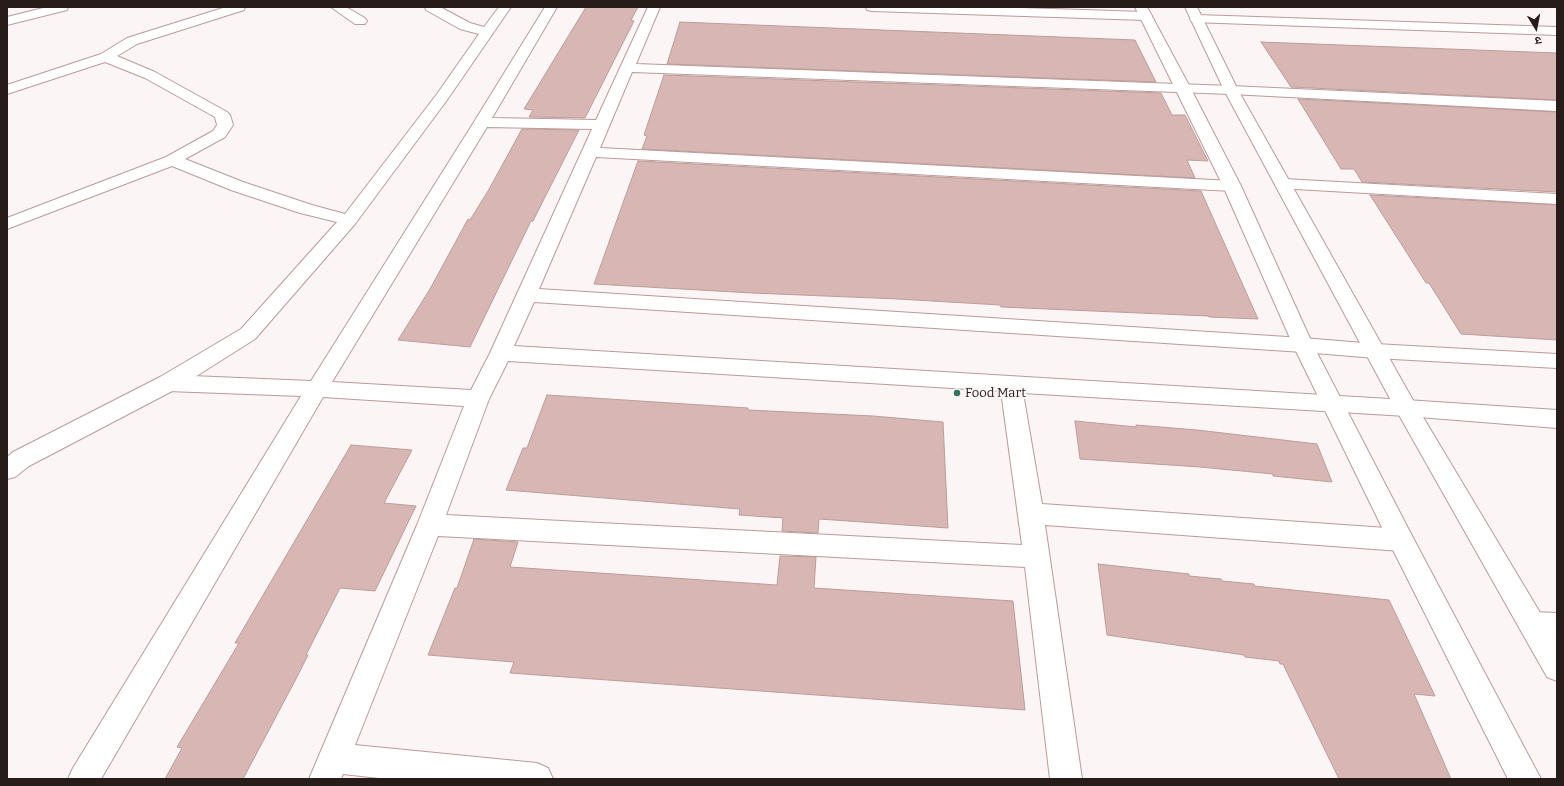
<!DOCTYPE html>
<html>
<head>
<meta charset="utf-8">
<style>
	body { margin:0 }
	#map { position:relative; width:1564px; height:786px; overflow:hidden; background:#fcf5f5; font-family:Bitter,"Noto Sans Devanagari",serif }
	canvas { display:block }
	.frame { position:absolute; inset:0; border:8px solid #281c1b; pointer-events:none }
	.north { position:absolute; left:1516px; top:8px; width:40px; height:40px; -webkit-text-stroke:3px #fcf5f5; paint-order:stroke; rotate:170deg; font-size:11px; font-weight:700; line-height:16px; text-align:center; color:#281c1b }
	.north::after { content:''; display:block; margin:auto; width:14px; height:18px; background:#281c1b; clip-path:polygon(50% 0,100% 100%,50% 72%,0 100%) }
</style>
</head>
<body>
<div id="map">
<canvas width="1564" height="786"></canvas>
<div class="frame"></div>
<div class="north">उ</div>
</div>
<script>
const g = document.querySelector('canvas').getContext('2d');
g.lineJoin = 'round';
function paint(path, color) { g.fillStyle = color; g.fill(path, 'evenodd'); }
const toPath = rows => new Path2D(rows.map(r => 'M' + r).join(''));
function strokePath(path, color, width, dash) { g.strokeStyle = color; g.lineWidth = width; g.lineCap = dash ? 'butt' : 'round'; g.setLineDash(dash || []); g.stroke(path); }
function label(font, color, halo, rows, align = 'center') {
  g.font = font + ' Bitter,serif'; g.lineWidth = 4; g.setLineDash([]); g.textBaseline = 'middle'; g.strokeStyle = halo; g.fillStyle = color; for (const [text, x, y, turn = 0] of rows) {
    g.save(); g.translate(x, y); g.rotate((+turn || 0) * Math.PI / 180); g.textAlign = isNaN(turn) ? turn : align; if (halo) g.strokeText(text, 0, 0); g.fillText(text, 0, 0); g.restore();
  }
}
const building = toPath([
	[586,7,638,7,631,20,634,21,585,118,529,117,533,110,524,109,586,7],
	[680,22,1135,40,1156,82,667,64,680,22],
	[1261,42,1557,53,1557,100,1291,87,1261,42],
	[664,75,1161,93,1172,115,1185,115,1208,161,1187,160,1195,178,642,149,647,136,644,135,664,75],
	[1298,99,1557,112,1557,192,1362,182,1354,169,1341,169,1298,99],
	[522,129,579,130,540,207,533,221,531,221,470,347,398,340,430,289,468,219,470,220,488,191,522,129],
	[638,161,1201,191,1258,319,1209,317,1208,316,1001,307,1000,305,898,299,752,293,594,284,638,161],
	[1370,195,1557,205,1557,340,1461,334,1429,283,1426,283,1370,195],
	[547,395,748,408,748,410,873,416,943,422,948,528,819,519,818,533,782,531,783,518,739,515,740,509,506,490,523,448,527,448,547,395],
	[1075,421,1136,427,1136,425,1197,430,1317,444,1332,482,1273,476,1273,474,1200,467,1080,459,1075,421],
	[351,445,412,450,384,503,416,506,375,591,340,588,306,655,308,655,297,677,243,779,165,779,182,748,177,747,239,643,235,643,351,445],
	[474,539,518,542,510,567,777,585,780,556,816,557,814,588,1013,601,1025,710,510,673,514,662,428,655,455,588,457,588,474,539],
	[1098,564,1189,574,1189,576,1221,579,1222,581,1254,584,1254,586,1389,600,1435,696,1414,694,1451,779,1339,779,1283,664,1280,664,1279,661,1245,657,1244,655,1107,635,1098,564]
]);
const service = toPath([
	[545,7,557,7,492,118,596,120,648,7,660,7,636,64,1231,86,1557,101,1557,111,1231,94,632,72,600,148,1232,181,1238,182,1241,186,1238,190,1232,191,596,157,539,289,1303,338,1375,344,1557,354,1557,368,1375,358,1303,352,534,302,514,346,1406,400,1557,410,1557,428,1406,416,1023,393,1042,504,1401,529,1410,532,1414,540,1410,548,1401,551,1045,525,1082,779,1050,779,1025,567,438,536,355,745,537,763,548,768,553,779,388,779,343,774,341,779,309,779,417,525,464,406,323,397,101,779,68,779,73,768,301,396,168,391,160,389,157,383,160,377,168,375,311,381,474,122,545,7],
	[487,127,592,129,490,353,471,390,332,382,487,127],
	[508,361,1001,391,1022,545,446,515,489,399,508,361],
	[866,7,990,7,1145,12,1150,13,1152,16,1150,19,1145,20,872,11,867,10,866,7],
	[1197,15,1557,27,1557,35,1192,22,1190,19,1192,16,1197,15],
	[1284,179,1557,194,1557,204,1278,188,1275,184,1278,180,1284,179],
	[1533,612,1557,613,1557,639,1533,638,1523,634,1519,625,1523,616,1533,612]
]);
const minor = toPath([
	[47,7,68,7,67,10,7,25,7,17,47,7],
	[226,7,245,7,244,10,137,44,117,56,155,72,227,112,230,115,233,125,225,137,185,159,243,182,312,205,345,214,437,94,479,34,460,29,426,10,425,7,440,7,470,23,484,27,499,7,511,7,447,100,355,224,255,339,176,389,29,466,15,477,7,479,7,457,13,452,160,377,241,329,337,222,300,213,231,190,172,166,7,229,7,218,166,157,213,131,217,125,215,117,145,78,105,62,7,94,7,85,101,54,127,38,226,7],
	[331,7,346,7,365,18,367,21,365,24,355,24,331,7],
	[1135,7,1147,7,1191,89,1241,186,1313,345,1410,532,1541,779,1508,779,1392,548,1293,345,1223,186,1135,7],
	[1185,7,1197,7,1238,90,1414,402,1557,641,1557,681,1547,677,1395,408,1224,90,1185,7]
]);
const markers = [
	[957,393,4,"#327260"]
];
const poiNames = [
	["Food Mart",965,393]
];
paint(building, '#d7b6b4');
strokePath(building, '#bc9c9a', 1);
strokePath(service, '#bb9b99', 2);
strokePath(minor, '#bb9b99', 2);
paint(service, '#fff');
paint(minor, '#fff');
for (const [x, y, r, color] of markers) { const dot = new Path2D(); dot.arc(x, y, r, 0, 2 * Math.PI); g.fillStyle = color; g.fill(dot); strokePath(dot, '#fcf5f5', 1.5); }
label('13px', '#281c1b', '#fcf5f5', poiNames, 'left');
</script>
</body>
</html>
